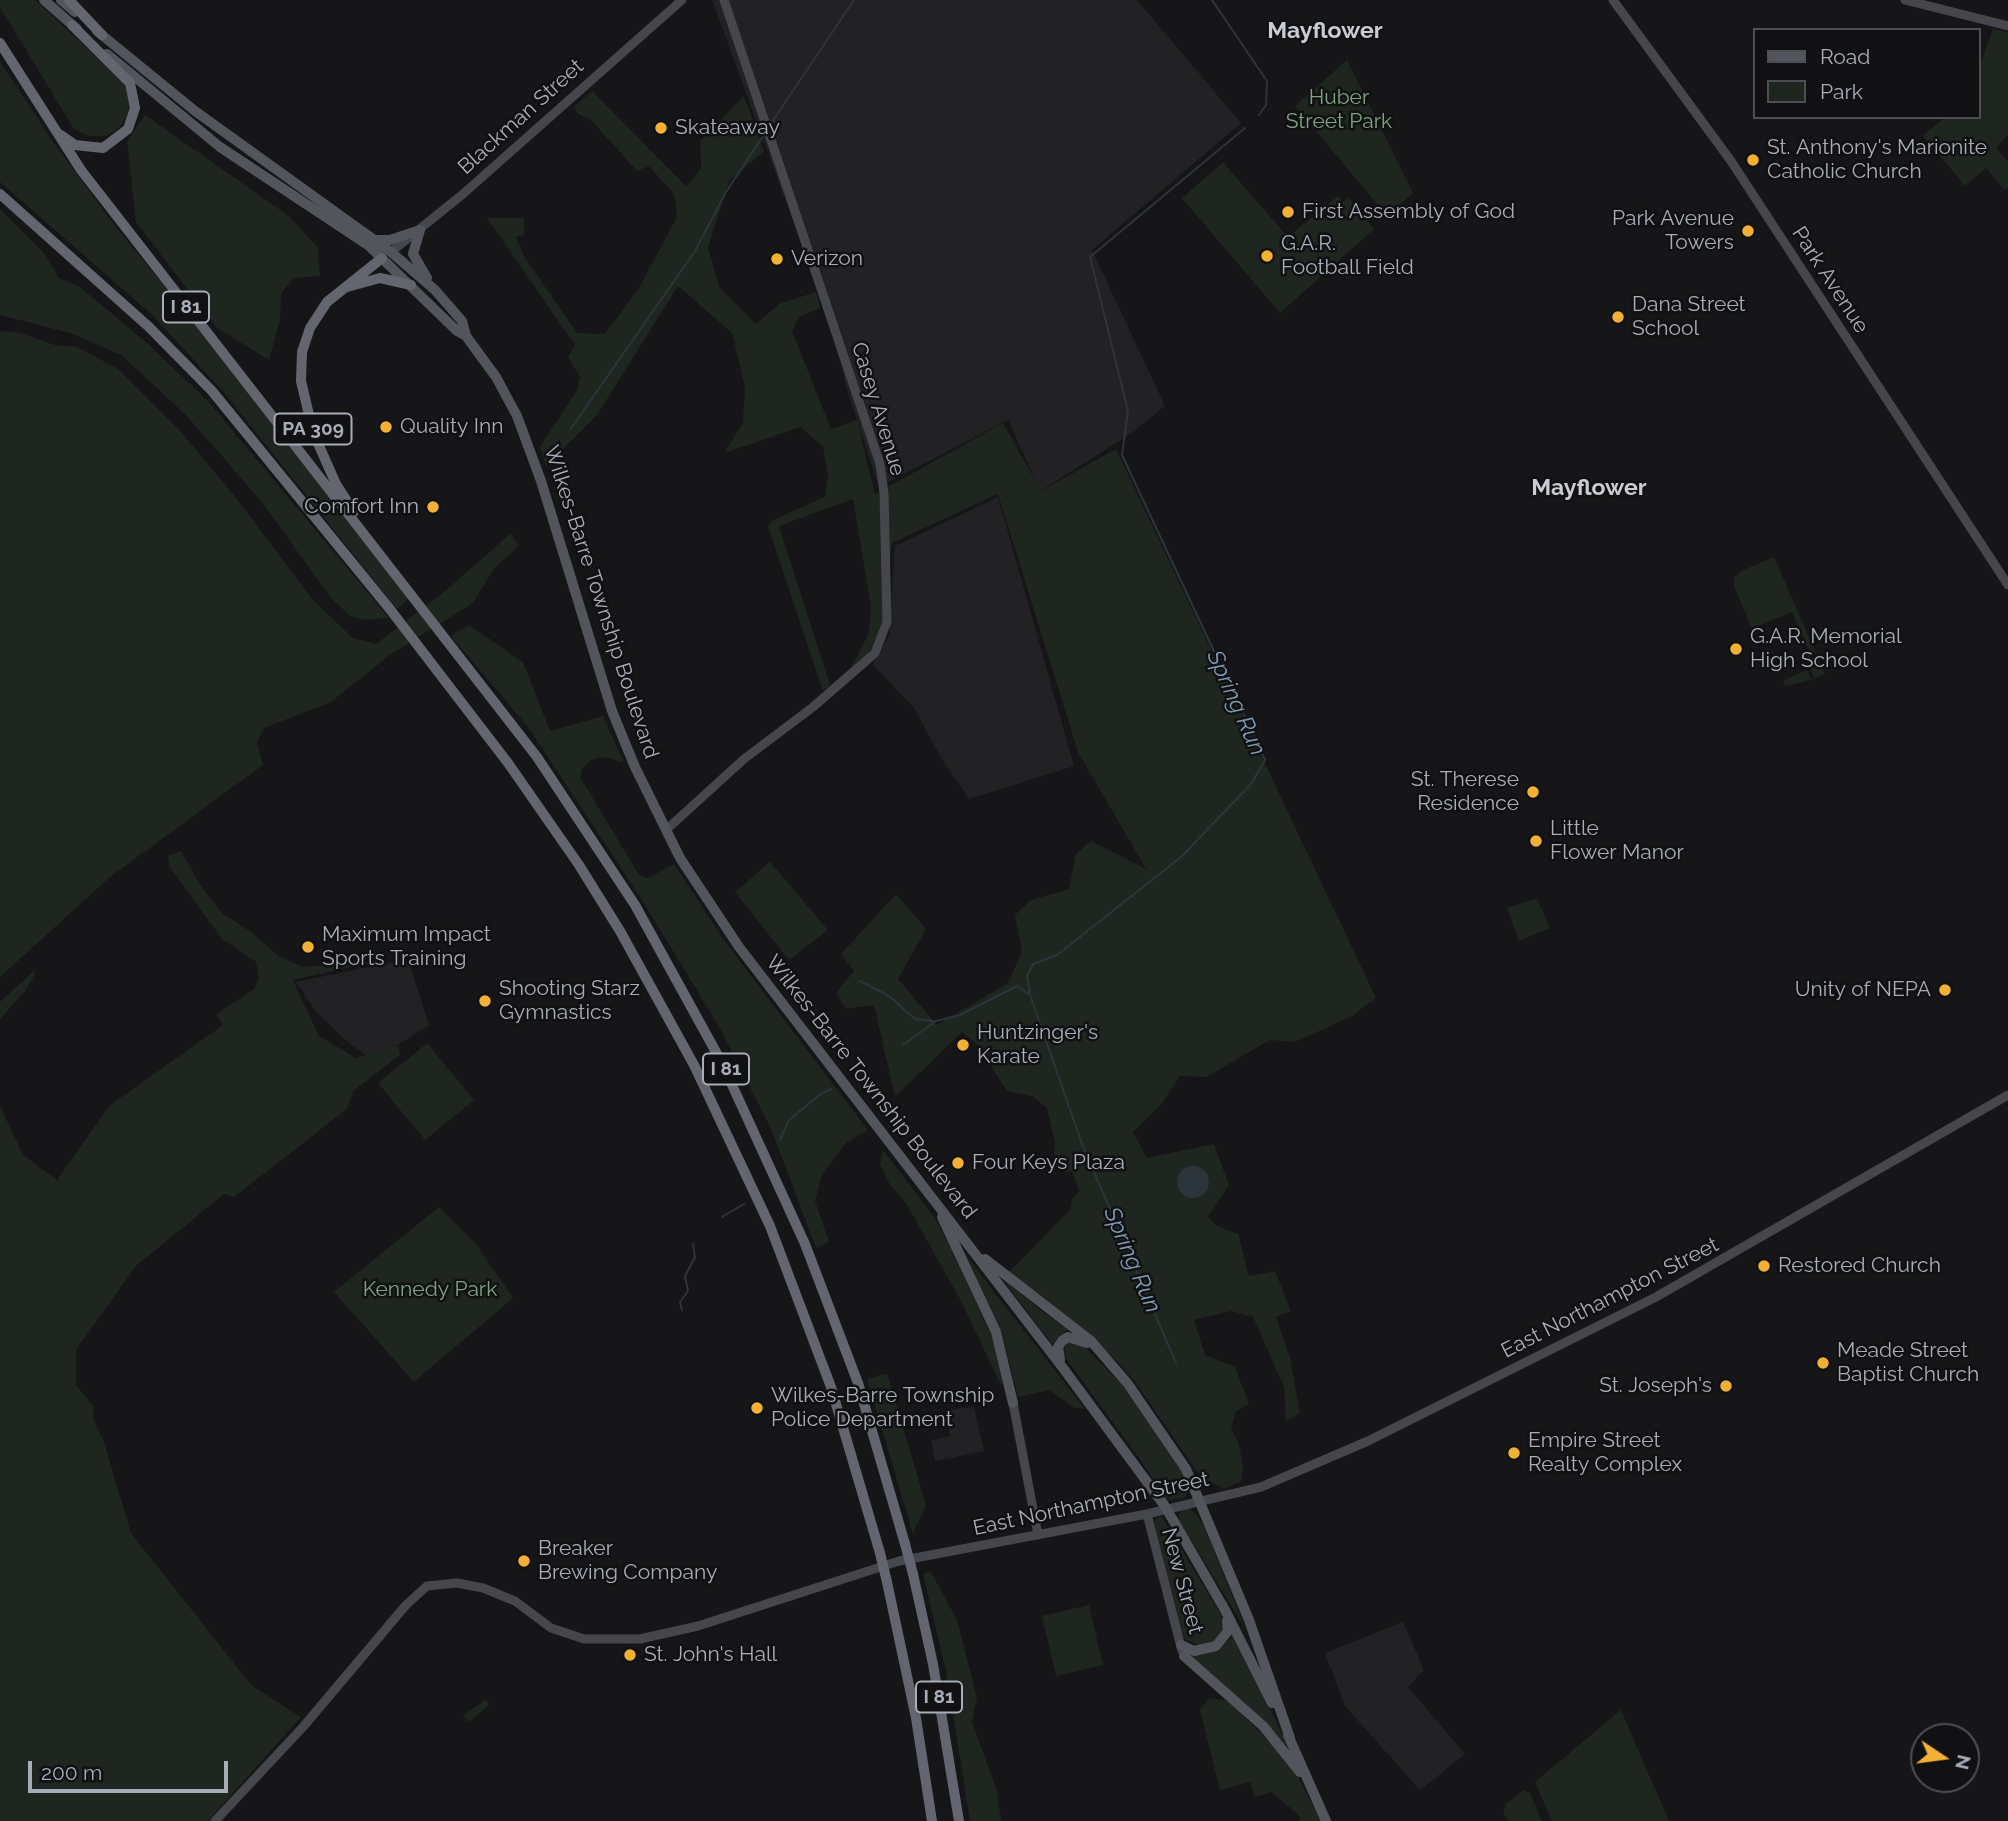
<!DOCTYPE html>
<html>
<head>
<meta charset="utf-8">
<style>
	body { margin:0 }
	#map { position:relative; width:2008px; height:1821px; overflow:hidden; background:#161618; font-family:Raleway,sans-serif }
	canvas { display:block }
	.legend { position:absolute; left:1753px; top:28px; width:228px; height:91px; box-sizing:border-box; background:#111113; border:2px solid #4d4f55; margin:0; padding:9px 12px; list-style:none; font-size:21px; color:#a8adb8 }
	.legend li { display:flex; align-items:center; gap:14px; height:35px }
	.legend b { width:35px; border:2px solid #4d4f55 }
	.north { position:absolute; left:1910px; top:1723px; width:70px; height:70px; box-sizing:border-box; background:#111113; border:2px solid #4d4f55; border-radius:50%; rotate:103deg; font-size:19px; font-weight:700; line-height:28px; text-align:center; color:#a8adb8 }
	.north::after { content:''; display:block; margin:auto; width:24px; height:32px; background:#f2b134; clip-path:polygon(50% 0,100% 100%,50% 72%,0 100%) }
	.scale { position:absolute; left:28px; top:1761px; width:200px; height:32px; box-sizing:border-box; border:4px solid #a8adb8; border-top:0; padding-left:9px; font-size:21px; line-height:24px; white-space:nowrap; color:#a8adb8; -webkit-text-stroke:5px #111113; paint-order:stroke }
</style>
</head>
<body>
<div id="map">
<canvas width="2008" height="1821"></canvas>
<ul class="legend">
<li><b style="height:9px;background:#53555c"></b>Road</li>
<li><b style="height:19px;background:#1e261f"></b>Park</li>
</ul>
<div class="north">N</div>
<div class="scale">200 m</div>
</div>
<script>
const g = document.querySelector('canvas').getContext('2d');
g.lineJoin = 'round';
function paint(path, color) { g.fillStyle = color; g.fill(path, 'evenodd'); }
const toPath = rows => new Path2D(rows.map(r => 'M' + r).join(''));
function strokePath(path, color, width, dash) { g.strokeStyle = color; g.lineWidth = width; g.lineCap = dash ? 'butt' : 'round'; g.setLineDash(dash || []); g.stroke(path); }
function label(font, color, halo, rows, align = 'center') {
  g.font = font + ' Raleway,sans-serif'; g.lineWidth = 5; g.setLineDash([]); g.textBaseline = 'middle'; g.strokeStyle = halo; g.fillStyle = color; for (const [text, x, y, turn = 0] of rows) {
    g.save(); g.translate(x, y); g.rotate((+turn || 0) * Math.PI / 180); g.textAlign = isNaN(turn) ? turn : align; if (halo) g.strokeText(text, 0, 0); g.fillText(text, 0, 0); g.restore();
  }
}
const built = toPath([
	[712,0,1137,0,1241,123,1092,250,1165,406,1132,433,1040,491,1008,420,879,487,848,393,827,314],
	[998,497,1074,766,969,799,940,756,914,708,873,665,889,635,895,546],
	[408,959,429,1025,374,1060,351,1045,317,1013,296,982],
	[974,1407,984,1451,935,1461,931,1440,950,1436,946,1410],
	[1403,1622,1424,1670,1408,1687,1465,1754,1420,1790,1345,1706,1325,1653]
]);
const green = toPath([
	[0,0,35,0,122,81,130,96,130,111,121,126,107,136,88,136,74,129,0,7],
	[1993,28,2008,33,2008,135,1996,148,2008,161,2008,187,2005,190,1986,168,1965,186,1923,136,1945,117,1978,117,1978,71],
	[1347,60,1413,193,1387,216,1295,106],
	[0,61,51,139,119,231,204,334,409,598,397,609,222,390,151,314,0,182],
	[592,91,687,187,701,168,700,141,744,96,764,151,729,181,708,248,720,288,756,324,779,304,816,292,820,308,799,317,792,331,831,429,857,420,875,494,1003,423,1041,491,1116,449,1376,998,1352,1016,1295,1042,1270,1040,1206,1077,1180,1076,1160,1106,1133,1132,1147,1158,1214,1144,1229,1185,1208,1217,1217,1226,1238,1234,1249,1276,1275,1271,1291,1311,1276,1317,1290,1358,1300,1413,1286,1421,1284,1387,1253,1317,1231,1311,1194,1320,1205,1355,1235,1367,1249,1404,1236,1411,1231,1429,1239,1444,1243,1467,1241,1481,1224,1489,1200,1476,1136,1383,1117,1361,1009,1272,1070,1210,1072,1199,1079,1191,1072,1171,1064,1172,1054,1163,1055,1142,1047,1108,1032,1096,1007,1091,977,1044,962,1032,895,1097,874,1005,846,1009,836,993,854,971,841,954,896,894,926,929,898,979,937,1025,1008,983,1022,951,1015,915,1031,900,1069,889,1076,854,1091,841,1146,869,1078,752,998,494,892,543,882,630,874,647,851,668,869,633,871,608,853,499,779,526,830,685,823,691,768,526,773,520,825,497,828,474,823,447,801,427,724,453,743,423,745,387,732,333,678,286,597,415,546,466,540,447,576,392,580,377,568,357,575,345,487,218,524,218,524,235,516,237,524,256,577,333,605,334,639,288,677,217,674,194,649,166,637,171,591,120,578,114,574,107],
	[145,115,289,216,318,248,320,276,294,278,281,293,280,320,269,360,217,328,136,222,127,142],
	[1223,162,1288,237,1338,196,1343,202,1349,198,1374,229,1280,313,1182,198],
	[0,209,43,252,59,278,80,287,146,342,208,401,389,618,363,620,350,616,331,598,261,501,186,415,121,355,70,333,0,315],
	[0,331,20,333,55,345,77,347,118,369,182,433,233,494,313,600,353,638,376,644,451,586,511,533,519,546,495,567,473,603,390,655,331,702,264,728,257,742,263,765,110,877,0,977],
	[1774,557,1816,653,1811,655,1792,612,1752,629,1734,586,1734,578,1741,571],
	[469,625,523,662,550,731,603,716,624,763,606,757,591,760,582,768,580,777,639,875,648,878,674,864,726,943,868,1130,846,1143,822,1175,815,1201,829,1242,816,1248,771,1129,721,1030,642,900,528,727,451,636],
	[1817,656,1825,674,1814,679,1807,660],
	[1807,670,1812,680,1785,686,1783,681],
	[181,851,200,885,222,913,253,933,276,954,302,967,378,961,293,980,319,1036,356,1058,398,1046,400,1055,353,1091,347,1109,234,1197,224,1194,136,1266,76,1350,76,1385,94,1407,93,1418,103,1439,131,1533,251,1685,301,1717,208,1821,0,1821,0,1106,23,1155,57,1180,110,1105,223,1025,216,1014,254,989,259,977,256,962,222,939,170,867,168,856],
	[770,862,828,930,789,960,735,892],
	[1537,898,1550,928,1519,941,1507,908],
	[35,970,35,974,26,990,0,1019,0,1002],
	[427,1043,474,1100,425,1140,378,1083],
	[883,1150,935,1218,953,1252,995,1345,1003,1384,1000,1383,961,1301,906,1203,890,1185,880,1164],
	[439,1207,476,1244,513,1298,414,1382,334,1292],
	[964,1252,997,1296,1085,1409,1073,1407,1049,1390,1018,1397,1002,1332],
	[1000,1276,1039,1309,1068,1329,1052,1344],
	[1071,1341,1083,1345,1124,1387,1185,1475,1189,1488,1185,1497,1167,1501,1144,1465,1064,1356,1065,1345],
	[887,1373,926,1505,913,1534,867,1379],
	[1188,1508,1197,1515,1205,1528,1246,1630,1178,1519,1181,1510],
	[1162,1517,1221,1615,1224,1628,1216,1641,1200,1646,1183,1638,1153,1525,1156,1519],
	[931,1572,957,1620,977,1698,972,1722,997,1791,1001,1821,970,1821,947,1676,923,1573],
	[1089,1605,1103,1665,1056,1676,1042,1616],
	[1233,1636,1275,1719,1293,1758,1191,1657,1193,1653,1205,1654,1220,1648],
	[1209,1698,1228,1701,1269,1741,1298,1777,1321,1821,1300,1821,1298,1814,1271,1792,1255,1797,1250,1782,1220,1790,1200,1710],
	[485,1700,490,1704,469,1722,463,1715],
	[1621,1710,1669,1821,1552,1821,1535,1782],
	[1524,1790,1530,1793,1542,1821,1509,1821,1503,1814,1506,1804]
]);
const water = toPath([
	'1177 1182a16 16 0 1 1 32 0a16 16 0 1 1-32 0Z'
]);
const stream = toPath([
	[1212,0,1267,81,1266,105,1259,115],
	[770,125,854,0],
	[570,430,695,251,726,192,765,133],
	[860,981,889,996,915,1019,933,1021],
	[903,1045,936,1021,960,1015,1017,986,1030,995],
	[780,1140,789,1120,818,1096,831,1089],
	[722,1217,744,1204],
	[682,1310,680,1302,688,1291,685,1276,695,1257,693,1244],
	[1176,1363,1082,1144,1030,995,1027,976,1033,964,1057,955,1181,857,1251,784,1265,760,1122,455,1128,411,1090,257,1245,128]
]);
const secondary = toPath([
	[1613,0,1731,161,2008,585],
	[1905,0,2008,26],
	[391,252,463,194,682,0],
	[666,830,744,759,813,707,875,653,887,622,884,493,880,464,724,0],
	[1013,1403,1038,1535],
	[1147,1514,1182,1651],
	[215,1821,303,1727,406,1605,427,1586,457,1583,483,1588,515,1601,551,1628,584,1639,640,1639,698,1626,899,1561,1147,1514,1261,1487,1368,1441,1656,1297,2008,1095]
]);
const primary = toPath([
	[44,0,77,29],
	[61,0,75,12],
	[97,31,195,111,391,252,435,290,462,321,466,336,496,377,517,416,541,481,612,711,635,767,680,858,739,947,1063,1368,1164,1505],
	[107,54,220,147,368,245,457,331,466,336],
	[420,230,413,254,427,278],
	[373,240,390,240,420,230],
	[942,1217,996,1332,1013,1403],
	[985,1259,1091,1341,1128,1384,1186,1469,1249,1620,1290,1738],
	[1060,1360,1058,1347,1062,1341,1068,1337,1087,1343],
	[1173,1520,1225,1610,1272,1703],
	[1181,1645,1194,1651,1216,1646,1228,1631,1227,1621],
	[1184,1656,1263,1726,1300,1772],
	[1288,1735,1326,1821]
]);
const highway = toPath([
	[69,0,102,35],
	[0,43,81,170,537,757,635,905,722,1063,805,1244,858,1383,905,1544],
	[61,135,75,145,103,148,128,129,135,108,130,83,72,25],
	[0,194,149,327,212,391,389,608,508,763,579,865,620,931,694,1065,770,1226,831,1387,880,1553],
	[347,287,380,278,411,285],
	[354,512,336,484,313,432,301,381,302,352,310,328,327,302,382,258],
	[913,1574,933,1664,959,1821],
	[887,1582,916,1718,932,1821]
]);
const primaryBridge = toPath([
	[1164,1505,1173,1520]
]);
const highwayBridge = toPath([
	[905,1544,913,1574],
	[880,1553,887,1582]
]);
const markers = [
	[661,128,7,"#f2b134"],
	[1753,160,7,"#f2b134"],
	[1288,212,7,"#f2b134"],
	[1748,231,7,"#f2b134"],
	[1267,256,7,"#f2b134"],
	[777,259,7,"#f2b134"],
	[1618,317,7,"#f2b134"],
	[386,427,7,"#f2b134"],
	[433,507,7,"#f2b134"],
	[1736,649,7,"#f2b134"],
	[1533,792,7,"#f2b134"],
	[1536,841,7,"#f2b134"],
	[308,947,7,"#f2b134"],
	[1945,990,7,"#f2b134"],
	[485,1001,7,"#f2b134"],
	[963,1045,7,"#f2b134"],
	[958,1163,7,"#f2b134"],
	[1764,1266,7,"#f2b134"],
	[1823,1363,7,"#f2b134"],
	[1726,1386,7,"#f2b134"],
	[757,1408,7,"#f2b134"],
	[1514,1453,7,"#f2b134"],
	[524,1561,7,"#f2b134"],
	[630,1655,7,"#f2b134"]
];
const shields = [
	[186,307,46],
	[313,429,77],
	[726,1069,46],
	[939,1697,46]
];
const shieldNames = [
	["I 81",186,307],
	["PA 309",313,429],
	["I 81",726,1069],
	["I 81",939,1697]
];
const parkNames = [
	["Huber",1339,98],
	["Street Park",1339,122],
	["Kennedy Park",430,1290]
];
const streetNames = [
	["Blackman Street",521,117,-42],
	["Park Avenue",1830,280,57],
	["Casey Avenue",878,409,73],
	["Wilkes-Barre Township Boulevard",601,602,72],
	["Wilkes-Barre Township Boulevard",871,1087,52],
	["East Northampton Street",1610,1298,-27],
	["East Northampton Street",1091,1504,-12],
	["New Street",1182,1581,75]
];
const poiNames = [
	["Skateaway",675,128],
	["St. Anthony's Marionite",1767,148],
	["Catholic Church",1767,172],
	["First Assembly of God",1302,212],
	["Park Avenue",1734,219,"right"],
	["Towers",1734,243,"right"],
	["G.A.R.",1281,244],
	["Football Field",1281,268],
	["Verizon",791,259],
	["Dana Street",1632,305],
	["School",1632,329],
	["Quality Inn",400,427],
	["Comfort Inn",419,507,"right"],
	["G.A.R. Memorial",1750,637],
	["High School",1750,661],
	["St. Therese",1519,780,"right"],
	["Residence",1519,804,"right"],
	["Little",1550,829],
	["Flower Manor",1550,853],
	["Maximum Impact",322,935],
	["Sports Training",322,959],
	["Shooting Starz",499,989],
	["Gymnastics",499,1013],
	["Unity of NEPA",1931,990,"right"],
	["Huntzinger's",977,1033],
	["Karate",977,1057],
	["Four Keys Plaza",972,1163],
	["Restored Church",1778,1266],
	["Meade Street",1837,1351],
	["Baptist Church",1837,1375],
	["St. Joseph's",1712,1386,"right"],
	["Wilkes-Barre Township",771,1396],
	["Police Department",771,1420],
	["Empire Street",1528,1441],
	["Realty Complex",1528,1465],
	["Breaker",538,1549],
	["Brewing Company",538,1573],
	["St. John's Hall",644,1655]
];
const neighbourhoodNames = [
	["Mayflower",1325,31],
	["Mayflower",1589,488]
];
const waterNames = [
	["Spring Run",1236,703,66],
	["Spring Run",1132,1260,67]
];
paint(built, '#222225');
paint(green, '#1e261f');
paint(water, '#2c353c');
strokePath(stream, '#2c353c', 2);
strokePath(secondary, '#45474d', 9);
strokePath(primary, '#53555c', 10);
strokePath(highway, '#63666e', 10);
strokePath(primaryBridge, '#53555c', 10);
strokePath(highwayBridge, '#63666e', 10);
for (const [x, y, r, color] of markers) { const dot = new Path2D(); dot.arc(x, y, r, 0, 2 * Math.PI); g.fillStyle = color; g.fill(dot); strokePath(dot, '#111113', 2.5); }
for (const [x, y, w] of shields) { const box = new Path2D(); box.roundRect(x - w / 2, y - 15.5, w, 31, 5); g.fillStyle = '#111113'; g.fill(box); strokePath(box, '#a8adb8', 2); }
label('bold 19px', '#a8adb8', null, shieldNames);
label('21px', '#7fa381', '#111113', parkNames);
label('21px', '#a8adb8', '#111113', streetNames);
label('21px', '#a8adb8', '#111113', poiNames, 'left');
label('bold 23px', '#c9ccd4', '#111113', neighbourhoodNames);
label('italic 23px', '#7f9bb3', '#111113', waterNames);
</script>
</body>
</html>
